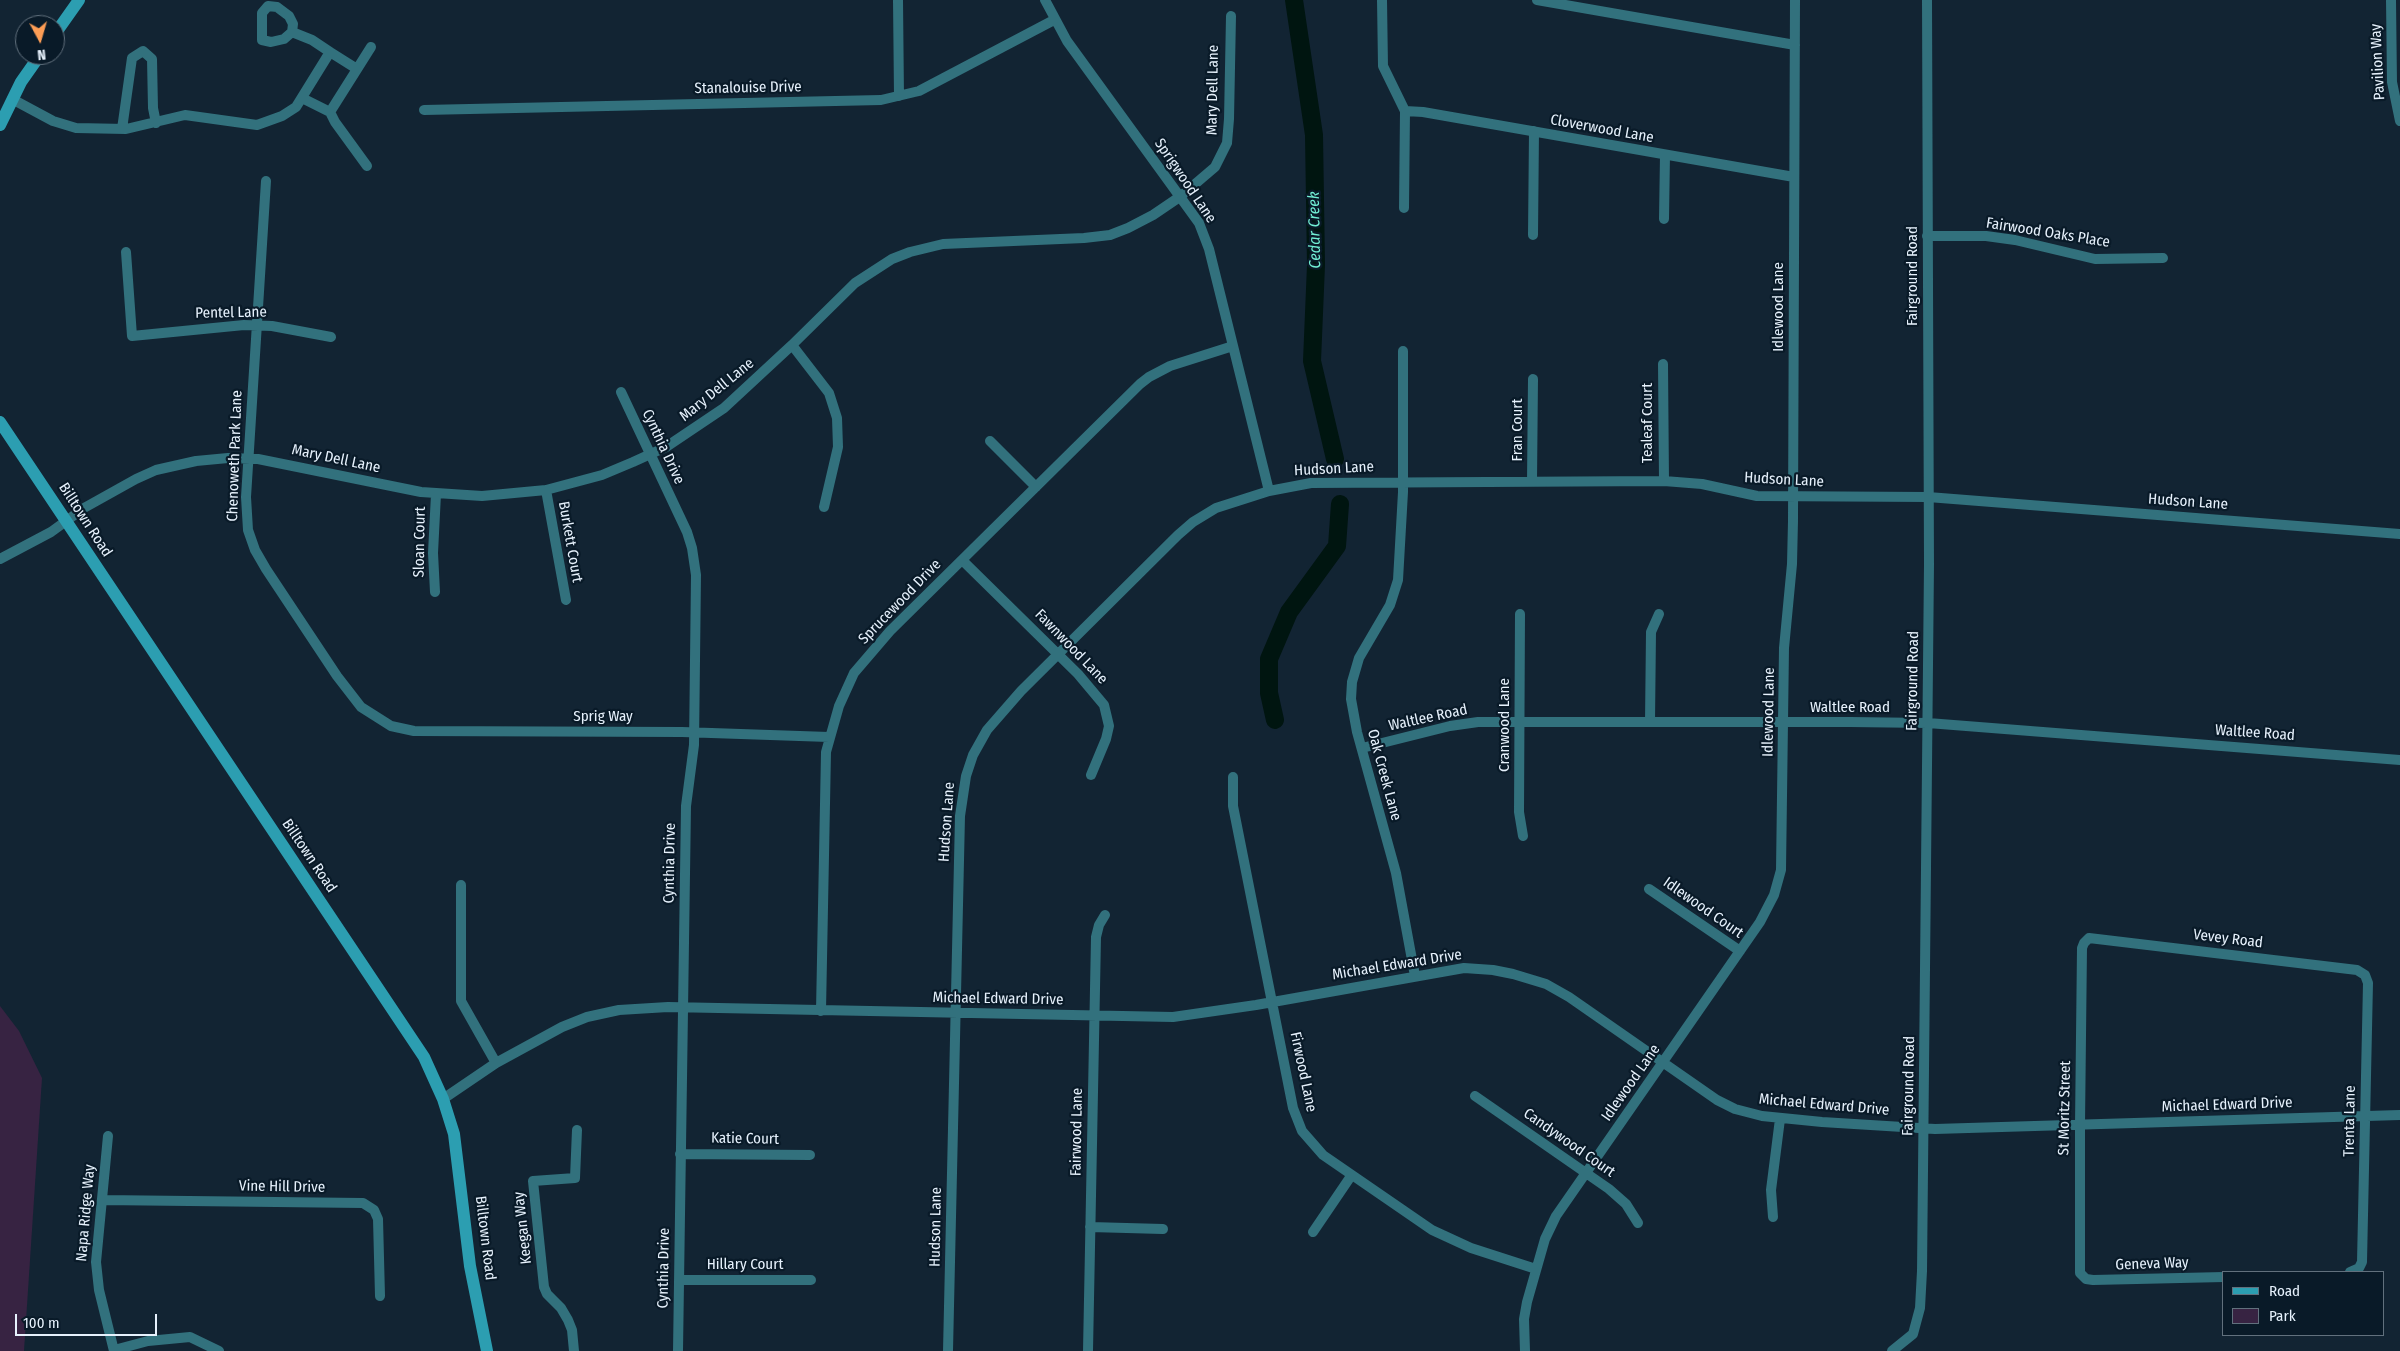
<!DOCTYPE html>
<html>
<head>
<meta charset="utf-8">
<style>
	body { margin:0 }
	#map { position:relative; width:2400px; height:1351px; overflow:hidden; background:#122433; font-family:"Fira Sans Condensed",sans-serif }
	canvas { display:block }
	.legend { position:absolute; left:2222px; top:1271px; width:162px; height:65px; box-sizing:border-box; background:#091a28; border:1px solid #61707d; margin:0; padding:6px 9px; list-style:none; font-size:15px; color:#e6f1fc }
	.legend li { display:flex; align-items:center; gap:10px; height:25px }
	.legend b { width:25px; border:1px solid #61707d }
	.north { position:absolute; left:15px; top:15px; width:50px; height:50px; box-sizing:border-box; background:#091a28; border:1px solid #61707d; border-radius:50%; rotate:174deg; font-size:14px; font-weight:700; line-height:20px; text-align:center; color:#e6f1fc }
	.north::after { content:''; display:block; margin:auto; width:18px; height:22px; background:#fd9d55; clip-path:polygon(50% 0,100% 100%,50% 72%,0 100%) }
	.scale { position:absolute; left:15px; top:1314px; width:142px; height:22px; box-sizing:border-box; border:2px solid #e6f1fc; border-top:0; padding-left:6px; font-size:15px; line-height:18px; white-space:nowrap; color:#e6f1fc; -webkit-text-stroke:4px #091a28; paint-order:stroke }
</style>
</head>
<body>
<div id="map">
<canvas width="2400" height="1351"></canvas>
<ul class="legend">
<li><b style="height:6px;background:#2c9eb1"></b>Road</li>
<li><b style="height:14px;background:#372342"></b>Park</li>
</ul>
<div class="north">N</div>
<div class="scale">100 m</div>
</div>
<script>
const g = document.querySelector('canvas').getContext('2d');
g.lineJoin = 'round';
function paint(path, color) { g.fillStyle = color; g.fill(path, 'evenodd'); }
const toPath = rows => new Path2D(rows.map(r => 'M' + r).join(''));
function strokePath(path, color, width, dash) { g.strokeStyle = color; g.lineWidth = width; g.lineCap = dash ? 'butt' : 'round'; g.setLineDash(dash || []); g.stroke(path); }
function label(font, color, halo, rows, align = 'center') {
  g.font = font + ' "Fira Sans Condensed",sans-serif'; g.lineWidth = 4.5; g.setLineDash([]); g.textBaseline = 'middle'; g.strokeStyle = halo; g.fillStyle = color; for (const [text, x, y, turn = 0] of rows) {
    g.save(); g.translate(x, y); g.rotate((+turn || 0) * Math.PI / 180); g.textAlign = isNaN(turn) ? turn : align; if (halo) g.strokeText(text, 0, 0); g.fillText(text, 0, 0); g.restore();
  }
}
const green = toPath([
	[0,1006,19,1031,42,1078,24,1351,0,1351]
]);
const river = toPath([
	[1294,0,1314,135,1316,265,1312,361,1335,459],
	[1275,720,1269,693,1269,659,1289,612,1337,546,1340,504]
]);
const street = toPath([
	[898,0,899,96],
	[1045,0,1067,41,1199,223,1209,249,1269,491],
	[1382,0,1383,66,1405,111,1404,208],
	[1537,0,1795,45],
	[2391,0,2392,82,2400,121],
	[330,52,357,69],
	[302,98,330,112,335,122,367,166],
	[12,99,53,121,76,128,126,129,185,115,257,125,282,116,296,107,330,52,312,40,292,32,284,39,271,42,262,40,262,13,268,6,277,7,289,16,293,24,292,32],
	[424,110,881,100,919,91,1054,20],
	[1405,111,1423,112,1794,177],
	[330,112,371,47],
	[122,129,132,58,143,51,152,59,153,108,156,123],
	[266,181,246,497,248,530,255,550,266,569,337,676,361,707,391,726,414,731,682,732,829,737],
	[1664,219,1665,155],
	[1533,235,1534,131],
	[1927,236,1986,236,2015,240,2095,259,2163,258],
	[126,252,132,336,244,325,272,326,331,337],
	[792,345,829,393,837,418,838,447,824,507],
	[1403,351,1403,492,1398,580,1390,605,1359,658,1352,682,1351,699,1357,732,1396,873,1415,976],
	[1663,364,1664,481],
	[621,392,687,532,692,548,696,575,694,745,686,806,678,1351],
	[990,441,1036,487],
	[1532,481,1533,379],
	[546,490,566,600],
	[0,559,51,532,84,508,136,479,156,470,196,461,228,458,258,459,421,492,482,496,546,490,602,475,633,462,666,447,724,408,792,345,855,283,892,259,910,252,943,244,1084,238,1110,235,1128,228,1153,215,1181,196,1215,167,1227,143,1229,119,1231,16],
	[962,560,1078,674,1104,705,1109,726,1106,739,1091,775],
	[435,592,433,553,436,494],
	[1520,614,1519,812,1523,836],
	[1650,722,1651,632,1659,614],
	[1362,748,1450,726,1478,722,1850,722,1928,723,2400,760],
	[1233,777,1233,806,1293,1108,1302,1131,1323,1155,1432,1230,1471,1248,1536,1269],
	[461,885,461,1001,496,1063],
	[1649,889,1740,951],
	[821,1011,826,752,839,706,854,673,890,631,1140,384,1149,377,1170,366,1233,346],
	[1475,1096,1609,1189,1626,1204,1638,1223],
	[443,1099,496,1063,562,1027,587,1017,619,1010,668,1007,1173,1017,1256,1005,1464,968,1493,970,1513,974,1546,984,1569,997,1717,1100,1735,1109,1762,1116,1822,1122,1935,1129,2400,1115],
	[108,1136,96,1262,99,1290,114,1351],
	[680,1154,810,1155],
	[102,1200,363,1203,374,1210,378,1219,380,1296],
	[1773,1217,1771,1190,1780,1119],
	[1090,1227,1163,1229],
	[1313,1232,1351,1176],
	[2224,1277,2093,1280,2086,1279,2080,1273,2080,1124,2082,948,2084,943,2089,938,2357,970,2365,975,2368,983,2362,1262,2359,1268,2350,1272],
	[679,1280,811,1280],
	[114,1350,148,1341,190,1337,219,1351],
	[574,1351,572,1330,568,1320,561,1308,547,1294,544,1287,533,1181,575,1178,577,1130],
	[948,1351,960,816,966,776,973,755,987,730,1021,691,1178,535,1193,522,1216,508,1269,491,1311,483,1664,481,1702,484,1757,496,1928,497,2400,534],
	[1088,1351,1096,937,1099,925,1105,915],
	[1525,1351,1524,1319,1527,1302,1545,1239,1556,1216,1760,922,1774,895,1781,870,1784,648,1792,564,1793,521,1795,0],
	[1892,1351,1913,1334,1920,1308,1922,1271,1929,564,1927,0]
]);
const secondary = toPath([
	[55,34,79,0],
	[0,125,21,82,40,55],
	[0,422,424,1057,443,1099,454,1134,470,1266,487,1351]
]);
const streetNames = [
	["Pavilion Way",2378,62,-93],
	["Stanalouise Drive",748,88,-1],
	["Mary Dell Lane",1213,90,-89],
	["Cloverwood Lane",1602,129,10],
	["Sprigwood Lane",1185,181,56],
	["Fairwood Oaks Place",2048,233,9],
	["Fairground Road",1913,276,-90],
	["Idlewood Lane",1779,307,-90],
	["Pentel Lane",231,313,-1],
	["Mary Dell Lane",717,390,-39],
	["Tealeaf Court",1648,423,-90],
	["Fran Court",1518,430,-90],
	["Cynthia Drive",663,447,65],
	["Chenoweth Park Lane",235,456,-88],
	["Mary Dell Lane",336,459,12],
	["Hudson Lane",1334,469,-3],
	["Hudson Lane",1784,480,3],
	["Hudson Lane",2188,502,4],
	["Billtown Road",85,520,57],
	["Sloan Court",420,542,-89],
	["Burkett Court",570,542,80],
	["Sprucewood Drive",900,602,-46],
	["Fawnwood Lane",1071,647,46],
	["Fairground Road",1913,681,-89],
	["Waltlee Road",1850,708],
	["Idlewood Lane",1769,712,-89],
	["Sprig Way",603,717],
	["Waltlee Road",1428,718,-12],
	["Cranwood Lane",1505,725,-90],
	["Waltlee Road",2255,733,4],
	["Oak Creek Lane",1384,775,75],
	["Hudson Lane",947,822,-86],
	["Billtown Road",309,856,56],
	["Cynthia Drive",670,863,-89],
	["Idlewood Court",1703,908,35],
	["Vevey Road",2228,939,7],
	["Michael Edward Drive",1397,965,-9],
	["Michael Edward Drive",998,999,1],
	["Firwood Lane",1303,1072,78],
	["Idlewood Lane",1631,1083,-55],
	["Fairground Road",1909,1086,-89],
	["Michael Edward Drive",1824,1105,5],
	["Michael Edward Drive",2227,1105,-2],
	["St Moritz Street",2065,1108,-89],
	["Trenta Lane",2350,1121,-89],
	["Fairwood Lane",1077,1132,-89],
	["Katie Court",745,1139,1],
	["Candywood Court",1569,1143,35],
	["Vine Hill Drive",282,1187,1],
	["Napa Ridge Way",86,1213,-85],
	["Hudson Lane",936,1227,-89],
	["Keegan Way",523,1228,-96],
	["Billtown Road",485,1238,83],
	["Geneva Way",2152,1264,-2],
	["Hillary Court",745,1265],
	["Cynthia Drive",664,1268,-89]
];
const waterNames = [
	["Cedar Creek",1315,230,-91]
];
paint(green, '#372342');
strokePath(river, '#001510', 18);
strokePath(street, '#32717d', 10);
strokePath(secondary, '#2c9eb1', 12);
label('15px', '#e6f1fc', '#091a28', streetNames);
label('italic 16px', '#72efd5', '#091a28', waterNames);
</script>
</body>
</html>
